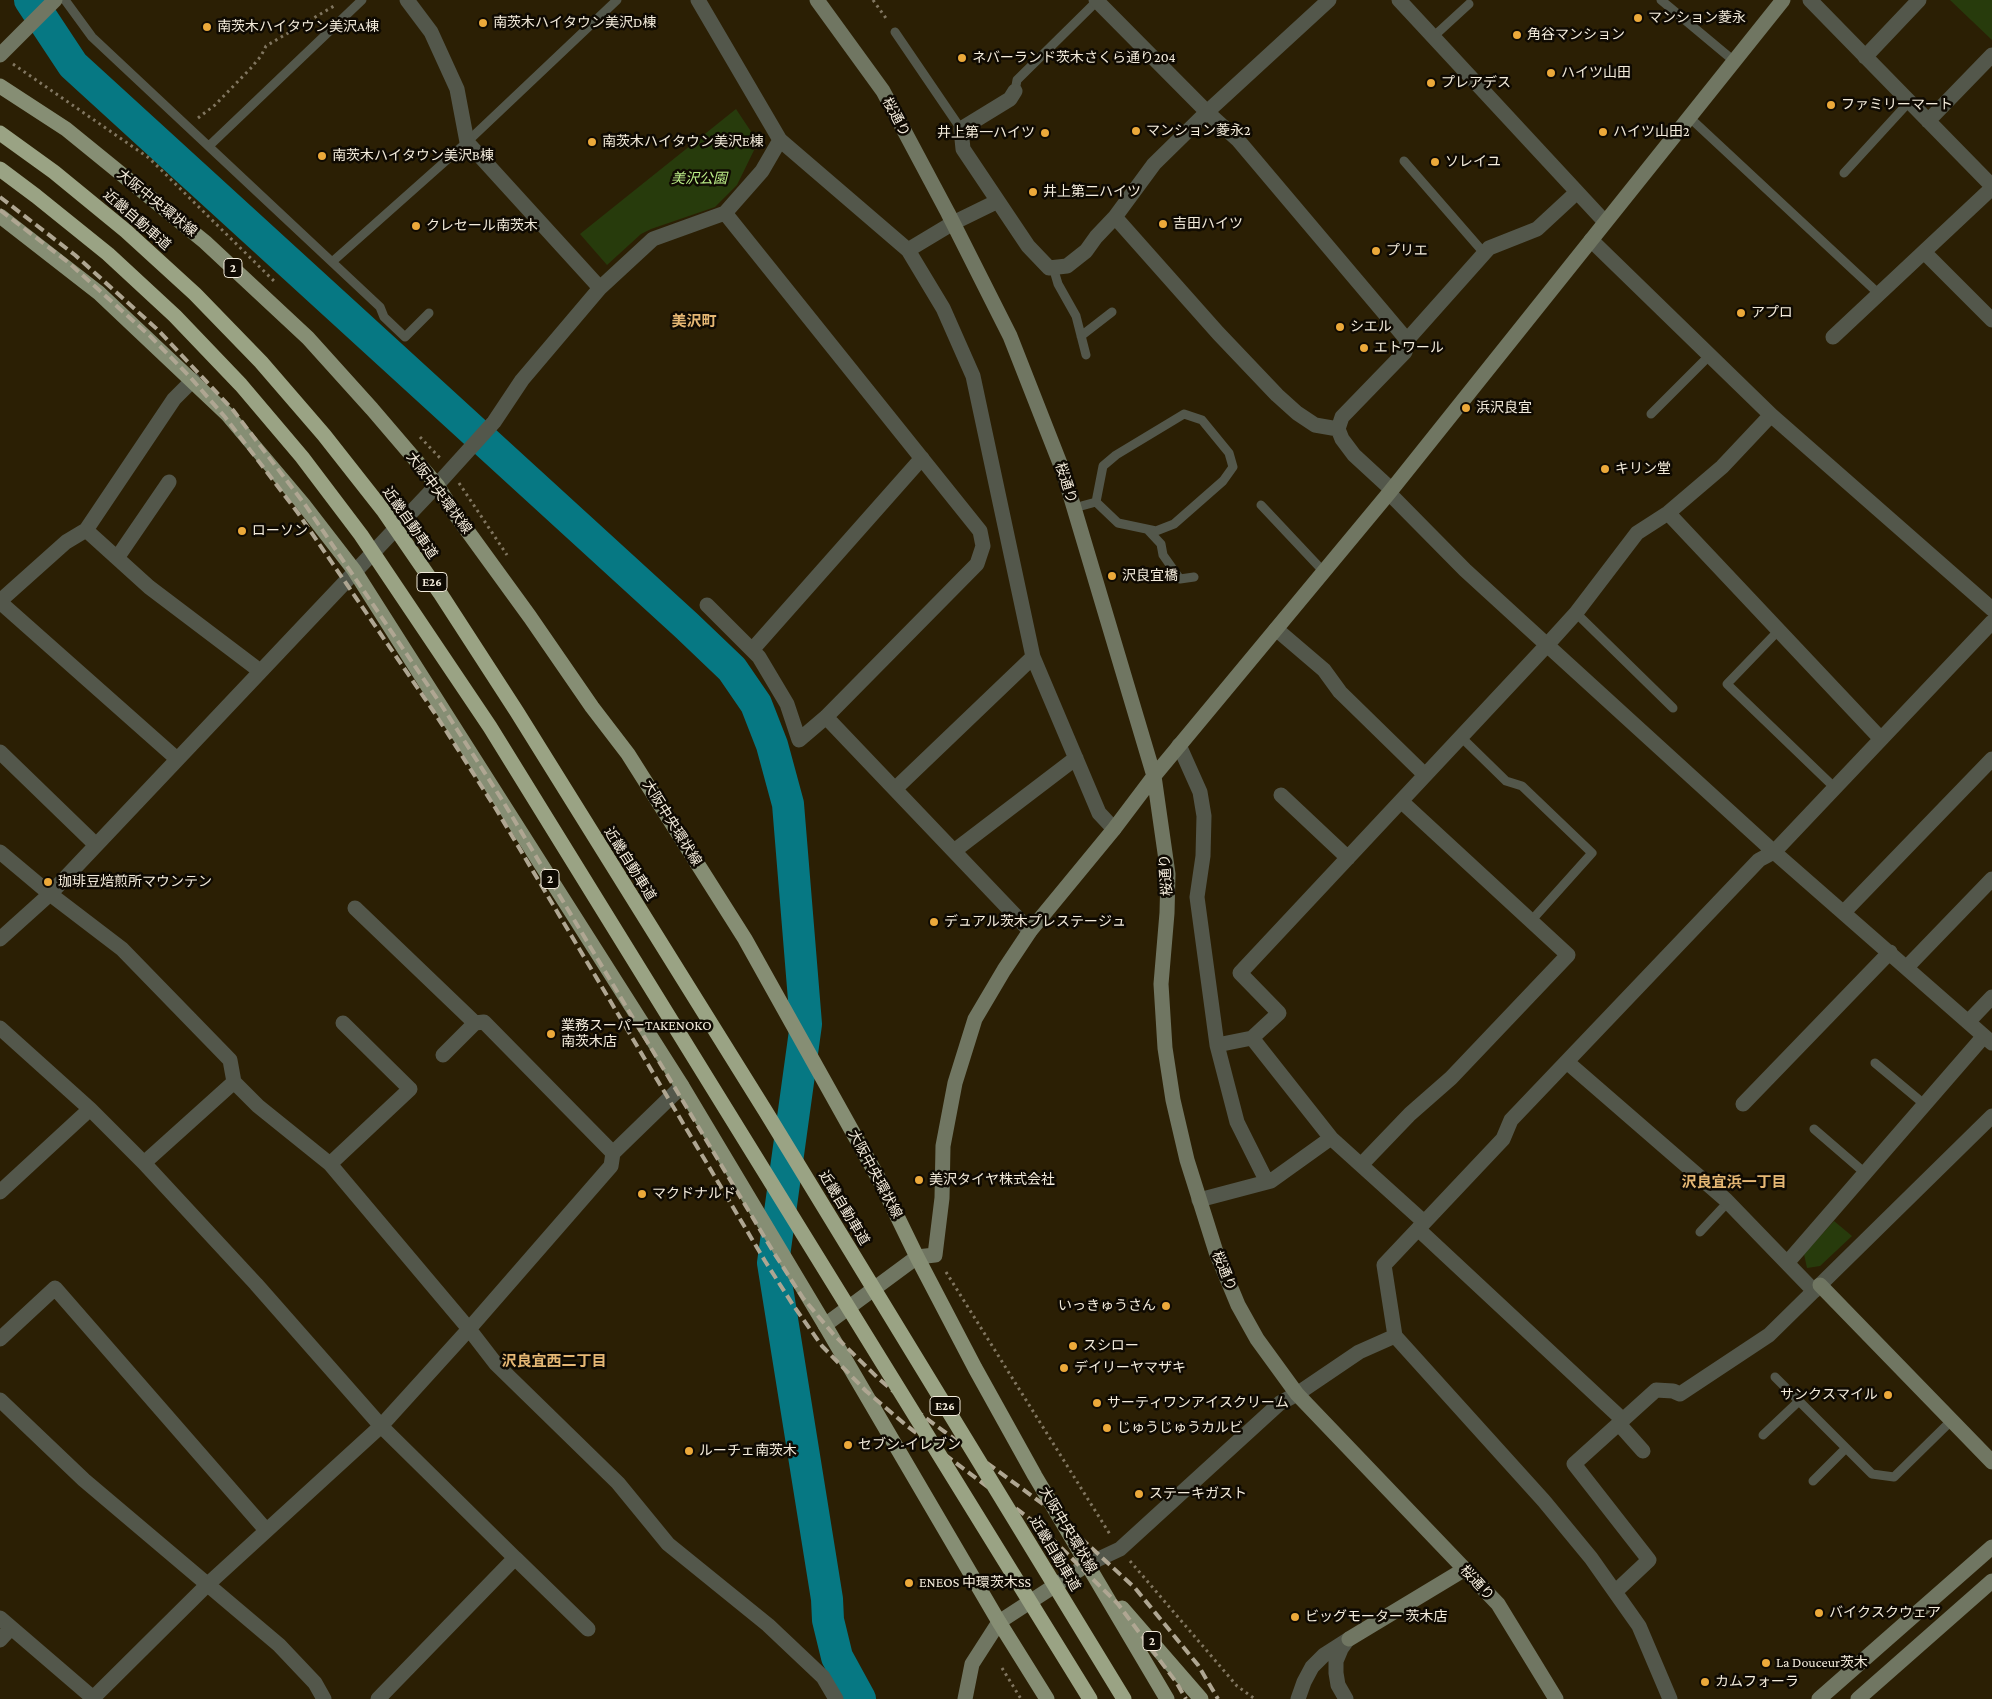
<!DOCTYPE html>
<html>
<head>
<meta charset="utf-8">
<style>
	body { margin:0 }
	canvas { display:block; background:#2b1f04 }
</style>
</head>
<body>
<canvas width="1992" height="1699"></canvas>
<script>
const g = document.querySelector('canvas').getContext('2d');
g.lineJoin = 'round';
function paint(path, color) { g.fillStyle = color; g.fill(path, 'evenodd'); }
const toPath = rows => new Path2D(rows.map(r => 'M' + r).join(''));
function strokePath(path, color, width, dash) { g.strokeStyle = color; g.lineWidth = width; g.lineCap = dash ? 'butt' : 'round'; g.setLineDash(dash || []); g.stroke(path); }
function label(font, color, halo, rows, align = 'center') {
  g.font = font + ' "Crimson Pro","Noto Sans JP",serif'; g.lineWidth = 5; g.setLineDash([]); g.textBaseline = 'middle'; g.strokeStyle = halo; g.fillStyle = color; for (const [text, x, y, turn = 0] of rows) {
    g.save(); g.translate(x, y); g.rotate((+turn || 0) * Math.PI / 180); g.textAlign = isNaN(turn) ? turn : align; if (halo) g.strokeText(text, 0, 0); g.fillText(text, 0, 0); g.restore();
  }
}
const green = toPath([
	[1950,0,1992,0,1992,40],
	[736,109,758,142,737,185,715,207,651,229,641,234,607,265,580,234],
	[1834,1221,1852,1236,1820,1266,1807,1268,1804,1254]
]);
const river = toPath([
	[30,0,73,65,687,626,732,669,756,704,772,745,788,804,806,1024,773,1263,827,1599,828,1620,837,1657,860,1699]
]);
const path = toPath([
	[873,0,888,21],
	[13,64,149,158,276,283],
	[198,118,215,105,250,69,261,56,266,46,334,6],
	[420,437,440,458],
	[459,483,507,555],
	[946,1272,1111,1536],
	[1130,1561,1237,1686,1255,1699],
	[1002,1668,1021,1699]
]);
const lane = toPath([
	[65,0,92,37,380,307,384,317,405,337,429,313],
	[1661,0,1734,61],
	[895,32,961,129],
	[1433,37,1469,4],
	[1015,91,1017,80,1097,1],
	[1689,117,1879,294],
	[209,146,362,0],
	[1404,161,1484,253],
	[1844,173,1909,102],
	[332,262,467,142,617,0],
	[1053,267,1058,284,1076,316,1086,355],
	[1081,336,1112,312],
	[1651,414,1710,355],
	[1261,505,1324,572],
	[1074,508,1096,502,1118,523,1156,531,1174,524,1223,481,1233,467,1229,453,1202,420,1184,414,1116,455,1103,466,1096,502],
	[1147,529,1161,544,1163,555,1180,579,1194,577],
	[1576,613,1673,708],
	[1779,630,1727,684,1835,788],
	[1461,737,1506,781,1522,786,1592,853,1531,921],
	[1875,1063,1924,1104],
	[1814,1129,1865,1173],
	[1700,1232,1728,1202],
	[1775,1377,1872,1474,1894,1477,1952,1420],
	[1763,1435,1799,1401],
	[1813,1481,1846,1448]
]);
const street = toPath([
	[407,0,431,32,457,89,467,142,600,288],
	[698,0,780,140,908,250,943,308,973,376,1033,657,1099,813,1114,829],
	[1096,0,1207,112,1238,140,1407,340],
	[1399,0,1605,222],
	[1810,0,1992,186],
	[1865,57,1919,0],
	[1015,91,1010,99,961,129,963,149,1028,246,1049,268,1067,266,1086,251,1096,237,1115,217,1154,164,1207,112,1329,0],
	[1928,121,1992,55],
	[1115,217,1218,333,1277,395,1297,413,1315,425,1338,429],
	[1591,240,1771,415,1992,609],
	[908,250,953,223,996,202],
	[1924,252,1992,320],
	[1833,337,1992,188],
	[1392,490,1354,455,1342,439,1338,429,1342,417,1405,352,1407,340,1489,248,1537,229,1577,192],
	[1389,493,1465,570,1547,645,1774,852,1992,1043],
	[1668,513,1881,739],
	[86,530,149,587,260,671],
	[117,558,169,482],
	[0,601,66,542,86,530,174,399,193,380],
	[0,602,177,759],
	[707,605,759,657,787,704,799,740,826,717,977,564,983,546,980,531,725,213],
	[1276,629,1324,670,1340,692,1425,775],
	[752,650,922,458],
	[826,717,1030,931],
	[1179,745,1200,792,1204,816,1203,856,1197,897,1217,1045,1237,1122,1267,1182],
	[0,752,96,845],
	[895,789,1033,657],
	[1281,795,1348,858],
	[954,851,1076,758],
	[0,852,50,894,122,949,230,1060,234,1082,258,1106,330,1164,469,1329,496,1364,618,1483,668,1544,768,1625,823,1677,836,1699],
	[355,908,475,1023],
	[1844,912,1992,759],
	[0,939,50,894,437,485,494,422,522,380,600,288,653,239,725,213,762,171,780,140],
	[1907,967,1992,879],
	[1969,1021,1992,997],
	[0,1028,90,1109,144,1163,256,1284,381,1426,515,1558],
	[1252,1038,1279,1013,1240,973,1547,645,1576,613,1637,533,1668,513,1722,467,1771,415],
	[1217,1045,1252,1038,1331,1138],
	[443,1055,475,1023,484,1022,613,1153],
	[1567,1062,1726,1200,1814,1291],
	[1743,1104,1890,952],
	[144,1163,234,1082],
	[330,1164,410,1089,343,1023],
	[1361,1165,1410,1114,1451,1078,1568,955,1401,801],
	[0,1192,90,1109],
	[1199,1200,1271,1181,1331,1138,1424,1222],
	[1418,1229,1623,1420],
	[1787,1263,1984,1036],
	[0,1339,55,1288,266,1530],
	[0,1400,84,1480,279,1645,315,1683,324,1699],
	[1619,1424,1643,1451],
	[1088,1564,1120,1549,1280,1403,1297,1394,1359,1352,1395,1336],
	[1615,1592,1649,1560,1574,1464,1656,1390,1673,1391,1680,1394,1769,1335,1992,1116],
	[0,1618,93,1698],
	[0,1640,11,1628],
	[92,1699,207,1585,381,1426,469,1329,611,1166,613,1153,682,1086],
	[378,1699,515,1558,588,1629],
	[1298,1699,1304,1682,1312,1667,1324,1655,1349,1639],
	[1346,1699,1338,1685,1336,1673,1336,1661,1341,1649,1346,1642],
	[1670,1699,1639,1626,1591,1558,1544,1501,1395,1336,1384,1265,1503,1139,1511,1120,1759,860,1774,852,1992,622]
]);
const secondary = toPath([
	[817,0,883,91,948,213,1010,336,1063,471,1154,776,1168,874,1167,913,1161,984,1165,1048,1173,1100,1187,1160,1216,1252,1238,1305,1257,1339,1297,1394,1498,1604,1556,1699],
	[0,55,55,0],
	[1820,1285,1992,1462],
	[825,1325,917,1257,935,1255,942,1198,943,1146,955,1083,975,1019,1004,970,1030,931,1114,829,1154,776,1389,493,1783,0],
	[1349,1639,1465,1569],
	[965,1699,972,1664,999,1622,1088,1564],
	[1819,1699,1992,1547],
	[1858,1699,1992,1581]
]);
const primary = toPath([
	[0,86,66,129,205,242,308,338,372,409,437,485,453,511,530,617,592,707,628,754,745,939,880,1181,917,1257,975,1368,1035,1476,1167,1699],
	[0,216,99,293,227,414,303,504,354,570,682,1086,825,1325,999,1622,1047,1699],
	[1122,1608,1201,1699]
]);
const rail = toPath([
	[0,197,75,255,158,330,233,410,306,506,442,706,504,803,774,1253,803,1298,834,1335,878,1378,919,1413,1047,1507,1135,1588,1198,1665,1218,1699],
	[0,210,69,263,151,337,190,377,225,417,298,513,434,712,496,809,765,1261,793,1305,822,1346,866,1391,907,1426,1038,1525,1118,1604,1176,1682,1186,1699]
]);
const highwayBridge = toPath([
	[0,133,54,172,126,231,195,294,261,362,324,435,383,510,440,593,517,712,766,1112,1124,1699],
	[0,169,36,196,108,254,175,316,241,385,302,457,361,535,490,727,1090,1699]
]);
const markers = [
	[1638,18,5,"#eca93a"],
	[483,23,5,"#eca93a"],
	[207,27,5,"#eca93a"],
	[1517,35,5,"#eca93a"],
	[962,58,5,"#eca93a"],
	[1551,73,5,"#eca93a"],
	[1431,83,5,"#eca93a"],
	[1831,105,5,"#eca93a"],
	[1136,131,5,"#eca93a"],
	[1603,132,5,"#eca93a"],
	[1045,133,5,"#eca93a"],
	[592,142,5,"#eca93a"],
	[322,156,5,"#eca93a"],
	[1435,162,5,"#eca93a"],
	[1033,192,5,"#eca93a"],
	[1163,224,5,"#eca93a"],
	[416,226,5,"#eca93a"],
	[1376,251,5,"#eca93a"],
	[1741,313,5,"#eca93a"],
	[1340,327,5,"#eca93a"],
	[1364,348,5,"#eca93a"],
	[1466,408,5,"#eca93a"],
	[1605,469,5,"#eca93a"],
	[242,531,5,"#eca93a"],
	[1112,576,5,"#eca93a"],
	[48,882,5,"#eca93a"],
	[934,922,5,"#eca93a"],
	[551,1034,5,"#eca93a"],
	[919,1180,5,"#eca93a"],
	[642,1194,5,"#eca93a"],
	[1166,1306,5,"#eca93a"],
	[1073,1346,5,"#eca93a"],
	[1064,1368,5,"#eca93a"],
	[1888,1395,5,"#eca93a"],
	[1097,1403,5,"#eca93a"],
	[1107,1428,5,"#eca93a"],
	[848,1445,5,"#eca93a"],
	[689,1451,5,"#eca93a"],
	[1139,1494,5,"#eca93a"],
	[909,1583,5,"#eca93a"],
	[1819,1613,5,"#eca93a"],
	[1295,1617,5,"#eca93a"],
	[1766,1663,5,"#eca93a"],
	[1705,1682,5,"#eca93a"]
];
const shields = [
	[233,268,18],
	[432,582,30],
	[550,879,18],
	[945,1406,30],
	[1152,1641,18]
];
const shieldNames = [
	["2",233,268],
	["E26",432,582],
	["2",550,879],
	["E26",945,1406],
	["2",1152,1641]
];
const poiNames = [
	["マンション菱永",1648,18],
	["南茨木ハイタウン美沢D棟",493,23],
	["南茨木ハイタウン美沢A棟",217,27],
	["角谷マンション",1527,35],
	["ネバーランド茨木さくら通り204",972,58],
	["ハイツ山田",1561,73],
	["プレアデス",1441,83],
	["ファミリーマート",1841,105],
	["マンション菱永2",1146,131],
	["ハイツ山田2",1613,132],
	["井上第一ハイツ",1035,133,"right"],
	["南茨木ハイタウン美沢E棟",602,142],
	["南茨木ハイタウン美沢B棟",332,156],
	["ソレイユ",1445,162],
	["井上第二ハイツ",1043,192],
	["吉田ハイツ",1173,224],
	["クレセール南茨木",426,226],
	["プリエ",1386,251],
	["アプロ",1751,313],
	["シエル",1350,327],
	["エトワール",1374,348],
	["浜沢良宜",1476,408],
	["キリン堂",1615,469],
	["ローソン",252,531],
	["沢良宜橋",1122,576],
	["珈琲豆焙煎所マウンテン",58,882],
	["デュアル茨木プレステージュ",944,922],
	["業務スーパーTAKENOKO",561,1026],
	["南茨木店",561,1042],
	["美沢タイヤ株式会社",929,1180],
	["マクドナルド",652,1194],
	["いっきゅうさん",1156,1306,"right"],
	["スシロー",1083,1346],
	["デイリーヤマザキ",1074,1368],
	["サンクスマイル",1878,1395,"right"],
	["サーティワンアイスクリーム",1107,1403],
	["じゅうじゅうカルビ",1117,1428],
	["セブン-イレブン",858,1445],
	["ルーチェ南茨木",699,1451],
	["ステーキガスト",1149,1494],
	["ENEOS 中環茨木SS",919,1583],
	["バイクスクウェア",1829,1613],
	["ビッグモーター 茨木店",1305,1617],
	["La Douceur茨木",1776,1663],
	["カムフォーラ",1715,1682]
];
const streetNames = [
	["桜通り",896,117,62],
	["大阪中央環状線",157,203,39],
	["近畿自動車道",137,220,41],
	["桜通り",1066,483,72],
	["大阪中央環状線",439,493,53],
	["近畿自動車道",410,523,55],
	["大阪中央環状線",672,823,58],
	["近畿自動車道",630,864,58],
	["桜通り",1166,875,-94],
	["大阪中央環状線",875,1174,62],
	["近畿自動車道",844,1208,59],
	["桜通り",1224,1271,68],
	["大阪中央環状線",1068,1530,59],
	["近畿自動車道",1055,1554,59],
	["桜通り",1477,1583,47]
];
const parkNames = [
	["美沢公園",699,179]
];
const neighbourhoodNames = [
	["美沢町",694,321],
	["沢良宜浜一丁目",1734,1182],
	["沢良宜西二丁目",554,1361]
];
paint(green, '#273b0c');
strokePath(river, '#067883', 32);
strokePath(path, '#817660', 3, [2.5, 4]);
strokePath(lane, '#53574b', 9);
strokePath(street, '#53574b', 15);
strokePath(secondary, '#707662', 15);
strokePath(primary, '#868e74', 15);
strokePath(rail, '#afa692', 4, [10, 5]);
strokePath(highwayBridge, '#9aa384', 15);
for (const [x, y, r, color] of markers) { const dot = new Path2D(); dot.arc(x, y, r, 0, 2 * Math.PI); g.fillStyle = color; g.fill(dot); strokePath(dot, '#0f0a02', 2); }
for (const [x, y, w] of shields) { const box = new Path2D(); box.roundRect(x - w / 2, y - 9.5, w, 19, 4); g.fillStyle = '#0f0a02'; g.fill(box); strokePath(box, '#f4ecdc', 1); }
label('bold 12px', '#f4ecdc', null, shieldNames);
label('14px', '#f4ecdc', '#0f0a02', poiNames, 'left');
label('14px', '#f4ecdc', '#0f0a02', streetNames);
label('italic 14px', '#bdef89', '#0f0a02', parkNames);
label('bold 15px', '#e5b774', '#0f0a02', neighbourhoodNames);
</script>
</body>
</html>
